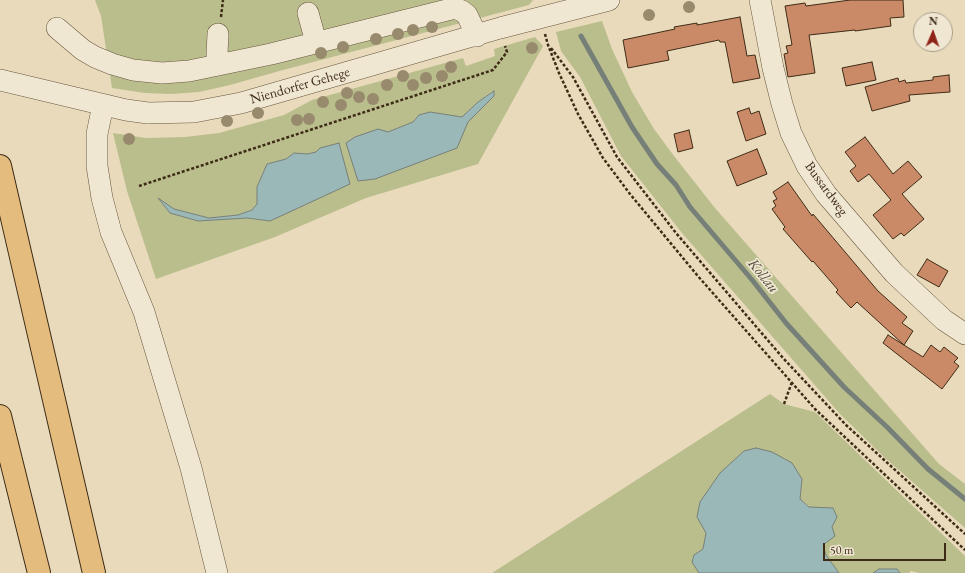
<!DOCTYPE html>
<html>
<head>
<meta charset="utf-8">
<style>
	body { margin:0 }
	#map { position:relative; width:965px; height:573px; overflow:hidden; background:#e8dabb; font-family:"EB Garamond",serif }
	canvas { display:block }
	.north { position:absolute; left:913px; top:12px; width:40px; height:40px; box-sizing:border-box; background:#f0e7d3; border:1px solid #a99c87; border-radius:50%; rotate:2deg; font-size:11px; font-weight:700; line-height:16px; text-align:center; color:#3e2b16 }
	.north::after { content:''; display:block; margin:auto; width:14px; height:18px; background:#8f2418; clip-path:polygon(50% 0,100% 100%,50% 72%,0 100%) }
	.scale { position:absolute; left:823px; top:543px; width:123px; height:18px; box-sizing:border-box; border:2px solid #3e2b16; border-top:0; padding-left:5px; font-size:12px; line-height:14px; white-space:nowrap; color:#3e2b16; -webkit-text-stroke:3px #f0e7d3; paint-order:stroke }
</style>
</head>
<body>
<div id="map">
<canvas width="965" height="573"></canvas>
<div class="north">N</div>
<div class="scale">50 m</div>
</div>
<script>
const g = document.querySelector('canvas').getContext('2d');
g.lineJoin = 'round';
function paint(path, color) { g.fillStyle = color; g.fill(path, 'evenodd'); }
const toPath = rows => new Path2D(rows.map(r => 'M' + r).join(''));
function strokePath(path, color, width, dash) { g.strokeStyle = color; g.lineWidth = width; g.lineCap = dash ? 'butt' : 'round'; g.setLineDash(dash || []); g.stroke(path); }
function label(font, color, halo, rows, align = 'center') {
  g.font = font + ' "EB Garamond",serif'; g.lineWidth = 3.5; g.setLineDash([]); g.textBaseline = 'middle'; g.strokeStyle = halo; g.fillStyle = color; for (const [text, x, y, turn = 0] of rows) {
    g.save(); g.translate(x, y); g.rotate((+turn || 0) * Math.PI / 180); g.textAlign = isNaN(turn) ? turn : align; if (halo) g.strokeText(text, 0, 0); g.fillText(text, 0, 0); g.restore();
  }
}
const green = toPath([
	[95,0,533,0,529,5,283,70,230,85,199,92,171,94,145,93,112,88,101,16],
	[602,21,612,49,632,92,654,129,674,156,715,208,939,464,965,484,965,528,884,457,840,414,682,233,621,156,580,77,561,51,556,32],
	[535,37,543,46,478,164,366,198,275,237,156,279,127,191,113,133,146,138,185,137,219,133,284,115,312,100,463,58,466,66,495,56,494,49],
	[493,91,494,96,468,122,456,148,355,137,388,132,413,122,419,115,430,112,462,117,478,102],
	[320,148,324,148,270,221,247,218,198,221,170,213,159,200,174,209,209,218,238,215,252,210,258,204,257,187,267,164,286,159,294,153,307,154,316,152],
	[770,394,784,404,815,412,965,556,965,573,919,573,911,571,909,573,900,573,897,569,879,569,873,573,839,573,826,555,810,507,800,499,802,479,697,517,706,533,703,549,694,555,692,561,699,573,492,573]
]);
const water = toPath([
	[494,91,494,96,468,122,457,148,375,179,358,181,346,143,355,137,378,129,388,132,413,122,419,115,430,112,462,117,478,102,494,91],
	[339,143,350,184,270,221,247,218,198,221,170,213,158,198,174,209,209,218,238,215,252,210,257,204,257,187,267,164,286,159,294,153,307,154,316,152,320,148,339,143],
	[756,448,772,452,792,463,802,479,800,499,809,507,833,508,837,517,832,527,835,536,823,545,826,555,839,573,699,573,692,562,694,555,703,549,706,533,697,517,700,502,720,473,744,451,756,448],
	[879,569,897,569,900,573,873,573,879,569]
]);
const stream = toPath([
	[581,36,632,127,657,164,676,185,690,207,753,281,786,323,844,387,887,427,928,469,965,499]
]);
const building = toPath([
	[850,0,903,0,904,17,890,18,891,26,855,31,855,30,809,35,815,73,788,77,784,54,788,53,786,46,792,45,785,6,805,3,806,6,850,0],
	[740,17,747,56,755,55,760,78,733,83,725,42,720,42,719,40,667,51,669,60,628,68,623,40,675,29,674,27,697,23,697,25,740,17],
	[872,62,876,80,846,86,842,68,872,62],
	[949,75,950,92,909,95,910,101,872,111,865,87,898,78,899,82,905,80,906,83,933,80,933,77,949,75],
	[749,108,751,114,759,111,766,134,746,141,737,112,749,108],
	[689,130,693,148,678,152,674,134,689,130],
	[865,137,893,174,908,161,922,177,902,194,924,219,904,236,901,233,893,239,873,215,891,200,869,174,858,182,850,171,856,166,845,152,865,137],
	[757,149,767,174,737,186,727,161,757,149],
	[788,182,812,216,813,214,878,291,907,317,902,323,913,331,904,345,857,302,851,308,836,292,838,290,813,261,812,262,783,229,785,227,772,209,776,206,773,201,777,199,773,192,788,182],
	[927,259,948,271,939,287,917,275,927,259],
	[888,335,923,357,931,345,940,352,944,347,958,358,954,362,959,366,942,389,883,343,888,335]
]);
const path = toPath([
	[221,17,223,0],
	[545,34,548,45,559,73,578,114,603,158,630,194,697,275,815,409,965,550],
	[551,48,573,77,617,157,676,233,783,358,846,425,965,534],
	[139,186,493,70,507,52,505,46],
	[784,404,792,382]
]);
const minor = toPath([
	[760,0,773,68,782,104,791,133,807,166,826,194,894,273,944,320,965,334],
	[308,13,316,42],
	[57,28,83,50,95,57,112,64,133,70,162,73,189,71,271,54,455,8,462,11,467,15,477,36],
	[218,34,217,54,219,65],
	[0,80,126,110,148,113,194,112,241,103,500,28,609,0],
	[103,105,97,134,97,166,102,198,111,232,144,312,191,468,217,573]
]);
const highway = toPath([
	[0,166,94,573],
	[0,416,39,573]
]);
const trees = [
	[689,7],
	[649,15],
	[432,27],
	[413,30],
	[398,34],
	[376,39],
	[343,47],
	[532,48],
	[321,53],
	[451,67],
	[403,76],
	[442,76],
	[426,78],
	[387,85],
	[413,85],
	[347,93],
	[359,97],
	[373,99],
	[323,102],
	[341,105],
	[258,113],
	[309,119],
	[297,120],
	[227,121],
	[129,139]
];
const streetNames = [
	["Niendorfer Gehege",300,86,-16],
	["Bussardweg",826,189,54]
];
const waterNames = [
	["Kollau",763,276,51]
];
paint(green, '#babe8d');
paint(water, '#9bb8b9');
strokePath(water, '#768078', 1);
strokePath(stream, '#768078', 5);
paint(building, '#cb8a67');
strokePath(building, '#3e2b16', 1);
strokePath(minor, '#68573f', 22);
strokePath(highway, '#3e2b16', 24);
strokePath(path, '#3e2b16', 2.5, [3, 2]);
strokePath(minor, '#f0e7d3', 21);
strokePath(highway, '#e4bd7e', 22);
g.fillStyle = '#988a6d';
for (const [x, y] of trees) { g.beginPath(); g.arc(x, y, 6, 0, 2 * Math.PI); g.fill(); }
label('14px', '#3e2b16', '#f0e7d3', streetNames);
label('italic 15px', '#554e3f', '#f0e7d3', waterNames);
</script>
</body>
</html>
